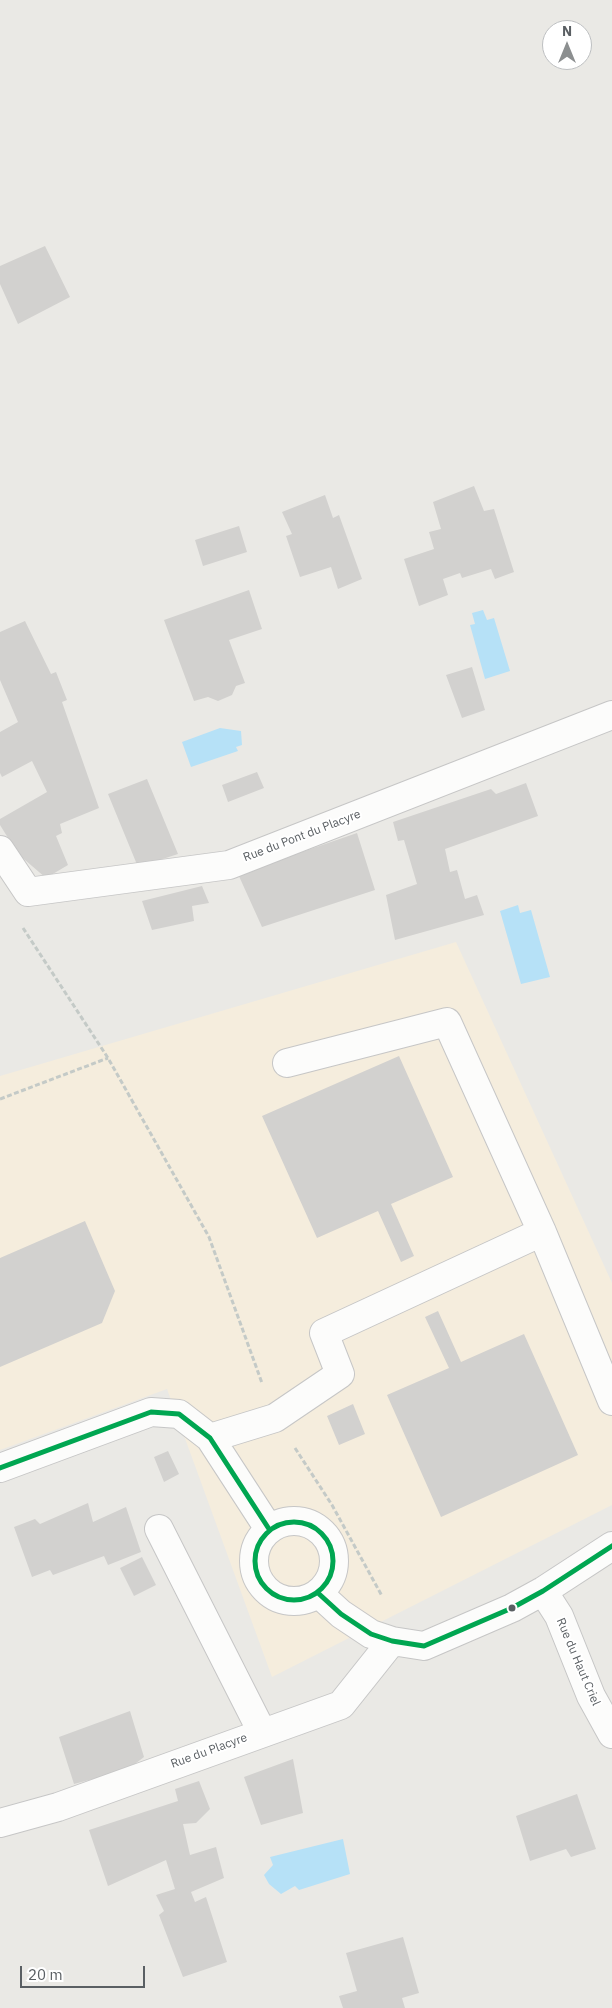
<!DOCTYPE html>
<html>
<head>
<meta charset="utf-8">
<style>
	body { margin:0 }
	#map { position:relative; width:612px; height:2008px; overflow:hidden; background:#eae9e5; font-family:"IBM Plex Sans",sans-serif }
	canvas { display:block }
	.north { position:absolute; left:542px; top:20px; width:50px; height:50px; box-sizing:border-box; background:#fff; border:1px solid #bdbfc1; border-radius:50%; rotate:0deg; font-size:14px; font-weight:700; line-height:20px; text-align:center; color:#5a5f63 }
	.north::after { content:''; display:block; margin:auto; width:18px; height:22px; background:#8c8f90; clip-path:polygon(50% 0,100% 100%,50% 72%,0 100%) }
	.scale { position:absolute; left:20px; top:1966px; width:125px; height:22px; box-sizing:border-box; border:2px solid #5a5f63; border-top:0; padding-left:6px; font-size:15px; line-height:18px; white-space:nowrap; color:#5a5f63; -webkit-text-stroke:4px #fff; paint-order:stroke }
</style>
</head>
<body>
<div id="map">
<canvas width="612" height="2008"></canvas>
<div class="north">N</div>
<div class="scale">20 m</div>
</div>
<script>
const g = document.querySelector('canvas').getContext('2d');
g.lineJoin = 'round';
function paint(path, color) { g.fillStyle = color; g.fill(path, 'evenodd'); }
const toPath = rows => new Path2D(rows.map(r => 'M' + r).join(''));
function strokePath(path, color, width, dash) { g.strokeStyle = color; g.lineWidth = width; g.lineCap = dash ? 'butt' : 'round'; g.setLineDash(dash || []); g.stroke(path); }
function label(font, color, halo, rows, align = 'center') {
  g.font = font + ' "IBM Plex Sans",sans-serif'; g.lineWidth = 4; g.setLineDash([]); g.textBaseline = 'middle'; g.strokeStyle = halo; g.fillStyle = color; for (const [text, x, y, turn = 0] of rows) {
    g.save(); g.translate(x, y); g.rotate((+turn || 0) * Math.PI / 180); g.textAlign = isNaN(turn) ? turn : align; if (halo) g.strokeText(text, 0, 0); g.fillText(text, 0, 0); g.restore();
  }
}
const commercial = toPath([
	[456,942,612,1283,612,1505,272,1677,167,1389,0,1450,0,1076]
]);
const water = toPath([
	[483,610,487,620,494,618,510,671,485,679,470,625,475,624,472,613],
	[220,728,241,731,242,745,236,747,238,751,191,767,182,742],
	[518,905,520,913,531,910,550,977,521,984,500,911],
	[343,1839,350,1874,299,1890,295,1886,281,1894,269,1884,264,1875,273,1865,270,1857]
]);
const building = toPath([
	[45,246,70,297,18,324,0,284,0,266],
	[474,486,484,511,494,509,514,572,495,579,491,569,462,578,460,573,443,579,448,595,419,606,404,559,434,549,429,532,441,529,433,502],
	[325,495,333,518,339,515,362,579,338,589,331,567,300,577,286,536,292,534,282,512],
	[239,526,247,552,203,566,195,540],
	[249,590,262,629,229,640,245,683,236,686,232,695,218,701,208,697,194,701,164,620],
	[25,621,51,674,56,672,67,700,62,702,99,808,60,824,62,833,56,836,68,865,46,878,18,854,0,825,0,819,47,792,32,761,2,777,0,773,0,732,18,722,0,680,0,632],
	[472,667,485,710,462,718,446,675],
	[257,772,264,788,228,802,222,785],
	[147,779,178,854,138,867,108,794],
	[526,783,538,816,445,849,450,872,457,870,465,899,477,895,484,915,395,940,386,895,417,884,404,840,398,841,393,822,491,789,496,794],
	[357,833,375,890,262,927,238,874],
	[202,886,209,903,192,906,194,921,152,930,142,901],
	[399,1056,453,1177,391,1204,414,1256,401,1262,378,1211,317,1238,262,1116],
	[85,1221,115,1291,102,1323,0,1367,0,1258],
	[438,1311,461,1362,524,1334,578,1455,441,1517,387,1395,449,1368,425,1317],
	[353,1404,365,1434,339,1445,327,1416],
	[168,1451,179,1474,164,1482,154,1457],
	[88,1503,93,1522,126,1507,141,1552,108,1565,104,1556,53,1575,50,1570,32,1577,14,1527,35,1519,40,1524],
	[142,1557,156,1585,134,1596,120,1568],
	[130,1711,144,1757,127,1770,74,1784,59,1737],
	[293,1759,303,1813,261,1825,244,1777],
	[199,1781,210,1809,196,1823,183,1824,190,1855,216,1847,224,1878,191,1892,195,1902,206,1897,227,1962,183,1977,159,1915,164,1911,156,1895,175,1889,166,1860,108,1886,89,1830,178,1801,175,1789],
	[577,1794,596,1849,571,1857,566,1849,530,1861,516,1816],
	[403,1937,419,1993,402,1998,405,2008,343,2008,339,1996,357,1991,346,1953]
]);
const path = toPath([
	[23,928,108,1058,209,1237,262,1383],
	[0,1099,108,1058],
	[295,1448,332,1505,382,1596]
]);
const minor = toPath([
	[0,850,28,892,229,865,612,715],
	[287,1063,447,1022,542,1232],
	[210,1438,275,1418,340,1374,324,1333,542,1232,612,1401],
	[0,1468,151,1412,179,1414,210,1438,269,1529],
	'254 1561a40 40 0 1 1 80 0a40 40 0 1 1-80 0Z',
	[159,1529,262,1732],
	[543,1591,559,1616,591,1696,612,1734],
	[318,1593,341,1614,371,1634,392,1641,424,1646,512,1608,543,1591,612,1546],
	[0,1823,58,1807,341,1705,392,1641]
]);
const bus1 = toPath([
	[0,1468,151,1412,179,1414,210,1438,269,1529],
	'255 1561a39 39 0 1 1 78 0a39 39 0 1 1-78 0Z',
	[318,1593,341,1614,371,1634,392,1641,424,1646],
	[424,1646,512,1608,543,1591,612,1546]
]);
const markers = [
	[512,1608,4.5,"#5a5f63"]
];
const streetNames = [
	["Rue du Pont du Placyre",302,836,-21],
	["Rue du Haut Criel",578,1662,67],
	["Rue du Placyre",209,1751,-20]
];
paint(commercial, '#f5eddd');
paint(water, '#b6e1f7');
paint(building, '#d2d1cf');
strokePath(minor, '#c6c6c6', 30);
strokePath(path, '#c4cac7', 3, [5, 2.5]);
strokePath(minor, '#fcfcfb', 28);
strokePath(bus1, '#00a651', 5);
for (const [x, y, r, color] of markers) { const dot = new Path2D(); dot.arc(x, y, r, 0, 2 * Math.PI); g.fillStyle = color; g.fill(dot); strokePath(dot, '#fff', 2); }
label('12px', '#5a5f63', '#fff', streetNames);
</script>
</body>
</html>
